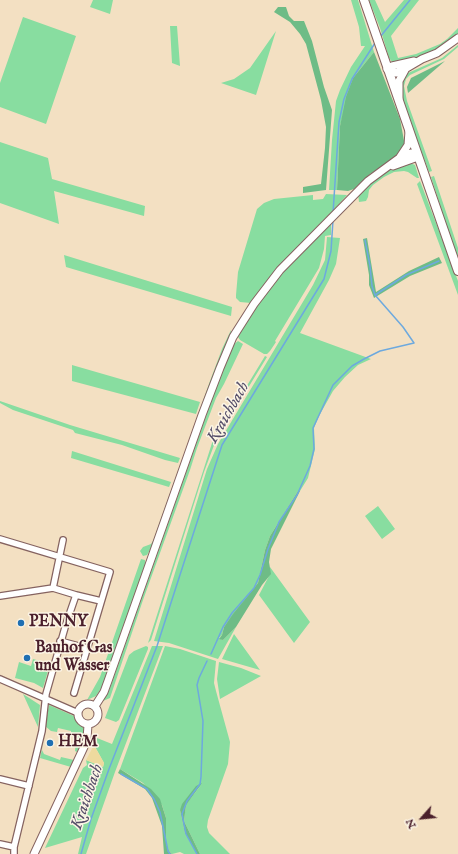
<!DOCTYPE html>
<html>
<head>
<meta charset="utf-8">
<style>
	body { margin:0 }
	#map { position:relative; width:458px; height:854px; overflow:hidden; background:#f3e0c2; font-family:"IM FELL English",serif }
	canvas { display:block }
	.north { position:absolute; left:402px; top:798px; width:40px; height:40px; -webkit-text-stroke:3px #fcf5e5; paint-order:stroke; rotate:243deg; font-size:11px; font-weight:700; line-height:16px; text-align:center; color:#4a1f2b }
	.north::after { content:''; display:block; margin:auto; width:14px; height:18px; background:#4a1f2b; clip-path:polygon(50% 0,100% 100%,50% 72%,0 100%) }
</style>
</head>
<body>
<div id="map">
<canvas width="458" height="854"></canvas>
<div class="north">N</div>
</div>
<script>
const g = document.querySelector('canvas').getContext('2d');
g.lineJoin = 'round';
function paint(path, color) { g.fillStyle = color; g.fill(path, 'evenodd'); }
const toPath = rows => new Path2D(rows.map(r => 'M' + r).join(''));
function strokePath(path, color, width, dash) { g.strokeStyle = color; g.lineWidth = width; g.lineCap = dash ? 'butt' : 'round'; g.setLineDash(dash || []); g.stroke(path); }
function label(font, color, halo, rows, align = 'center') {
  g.font = font + ' "IM FELL English",serif'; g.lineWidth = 3; g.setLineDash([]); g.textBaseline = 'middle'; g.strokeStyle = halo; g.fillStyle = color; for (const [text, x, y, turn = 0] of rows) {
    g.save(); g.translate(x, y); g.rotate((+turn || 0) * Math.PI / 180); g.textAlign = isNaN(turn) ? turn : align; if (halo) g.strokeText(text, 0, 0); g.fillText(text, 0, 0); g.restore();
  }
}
const green = toPath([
	[93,0,113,0,110,14,90,7],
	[351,0,358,0,374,52,353,78,340,126,337,190,329,190,332,140,336,101,340,90,351,67,365,46,361,46,359,27],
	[369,0,375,0,385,22,404,0,419,0,391,36,398,58,416,54,440,44,447,39,458,28,458,34,439,48,423,56,397,63,393,63,389,58,380,28],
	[23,17,76,36,46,124,0,107,0,83],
	[170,26,177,26,180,66,172,63],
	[276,31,256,95,221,83,234,79,250,68],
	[458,45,458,47,444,59,410,75,406,79,404,86,407,101,432,171,429,172,403,102,402,85,404,79,408,73,442,58],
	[0,142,48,158,52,179,145,206,144,216,54,191,59,224,0,203],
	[410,163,415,165,419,178,417,178,408,172,404,171,394,172,384,177,373,185,369,190,368,197,366,201,359,202,358,194,368,184,385,172],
	[434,176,458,248,458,261,431,177],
	[420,181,458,281,458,295,417,184],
	[326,194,347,195,331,213,276,271,251,303,240,302,236,298,236,295,238,272,257,209,264,203,274,199,313,195,313,200,323,199],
	[331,224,331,235,325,236,324,249,319,268,275,341,276,342,270,351,267,354,264,354,240,340,238,337,238,335,260,300,283,272],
	[327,237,340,238,336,264,329,280,300,333,371,359,358,365,345,377,333,391,319,416,314,428,315,449,308,478,300,491,298,491,270,536,265,550,258,583,224,627,222,635,219,638,223,640,236,627,218,659,169,643,154,641,207,469,218,444,313,285,325,260],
	[64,255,232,307,231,316,66,267],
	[231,330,231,336,156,539,147,555,143,556,140,551,143,547,151,544,153,541,210,381,222,349],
	[238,341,243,344,224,384,216,398,197,448,190,470,143,600,114,686,110,698,103,701,110,688,218,382,233,345],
	[265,356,267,357,216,440,204,472,151,640,148,643,212,443],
	[72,365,200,402,196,414,72,381],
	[0,401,70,425,180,458,178,463,165,460,122,445,75,433,73,430,13,410,0,403],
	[72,451,171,482,169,487,71,458],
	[378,506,395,529,382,539,365,516],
	[141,559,145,560,146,566,109,669,102,687,96,696,87,700,100,677],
	[270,567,310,622,294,643,259,595,270,574],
	[234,634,260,670,222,659],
	[146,646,148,647,148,649,119,720,116,722,105,718,129,655,134,651],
	[152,646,163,646,115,772,86,854,78,854,82,837,45,848,83,768,87,765,86,760,103,767,104,763,94,745,97,738,112,744],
	[165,646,180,649,216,661,214,683,216,691,230,742,228,764,208,820,207,827,209,833,230,854,200,854,184,821,186,804,202,784,180,810,185,833,197,854,184,854,180,852,172,854,169,851,166,843,166,818,162,805,143,783,120,769],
	[33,659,50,664,43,688,34,683,15,678,19,662,31,666],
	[219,662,241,668,261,676,220,699,217,679],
	[23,694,40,705,38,727],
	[49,705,74,716,78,724,84,728,84,735,77,752,75,751,76,739,71,735,71,731,58,728,57,732,51,731,45,726],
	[45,736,42,750,44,754,60,760,61,757,74,760,71,767,40,758]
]);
const forest = toPath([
	[278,7,286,7,289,16,294,21,304,21,312,41,324,87,332,110,326,190,303,193,303,187,321,184,325,148,326,127,321,100,306,44,300,34,290,22,274,12],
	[374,52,400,119,405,146,395,158,370,174,354,189,348,191,337,190,340,126,346,97,353,78],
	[445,61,408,93,407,87,411,78],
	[367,238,376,292,409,271,439,257,442,263,410,276,374,298,369,285,369,275,363,239],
	[298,491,300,491,271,549,269,562,271,574,262,585,236,627,223,640,219,639,222,635,224,627,233,614,258,583,265,550,270,536],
	[120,769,151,789,160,799,166,818,166,843,169,851,172,854,164,854,162,826,152,798,145,789,118,773],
	[202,783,186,805,184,821,200,854,197,854,185,833,180,810,182,804,196,786]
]);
const sand = toPath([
	[94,745,104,763,103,767,86,760]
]);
const stream = toPath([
	[380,37,410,0],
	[333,213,339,122,344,99,352,79,375,43],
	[365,240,370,266,372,286,375,295,406,275,439,261],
	[211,654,223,627,232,613,254,588,260,575,268,549,279,522,297,495,310,466,314,449,313,428,333,385,352,366,364,359,380,351,414,343,403,327,375,295],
	[121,774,147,789,154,799,160,812,168,851,170,854],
	[81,854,91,819,109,769,157,646,222,445,324,279,331,251,333,220],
	[197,854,186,834,182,814,187,801,200,784,201,777,203,721,197,685,199,678,207,661]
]);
const street = toPath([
	[0,539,110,572,74,693],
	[53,588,63,540],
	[76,595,101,601],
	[0,596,53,588,76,595,66,624,46,694,42,731,14,847,14,854],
	[60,641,86,648],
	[0,679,78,713],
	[0,779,29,786],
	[0,844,14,847]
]);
const secondary = toPath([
	[387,69,396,73,405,69,422,59,437,53,458,38],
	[387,69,392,66,414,61],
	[399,98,399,81,405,70],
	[400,157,408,145,409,131],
	[393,166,418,157],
	'78 714a10 10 0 1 1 20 0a10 10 0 1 1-20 0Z',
	[95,706,104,692,108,681,202,415,220,368,233,337,254,304,280,270,368,181,402,156,411,153,417,155],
	[34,854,84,747,87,739,88,725]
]);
const primary = toPath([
	[364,0,458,271]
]);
const markers = [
	[21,623,4,"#1f6fb2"],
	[27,658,4,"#1f6fb2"],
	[50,743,4,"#1f6fb2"]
];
const poiNames = [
	["PENNY",29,623],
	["Bauhof Gas",35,649],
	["und Wasser",35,667],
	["HEM",58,743]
];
const waterNames = [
	["Kraichbach",229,413,-60],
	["Kraichbach",88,797,-71]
];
paint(green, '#88dda0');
paint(forest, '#6ebc86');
paint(sand, '#eeda9e');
strokePath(stream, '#6da9de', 1.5);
strokePath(street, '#856360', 8);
strokePath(secondary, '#856360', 9);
strokePath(primary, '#856360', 10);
strokePath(street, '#fff', 5.5);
strokePath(secondary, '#fff', 7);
strokePath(primary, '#fff', 8);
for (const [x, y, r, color] of markers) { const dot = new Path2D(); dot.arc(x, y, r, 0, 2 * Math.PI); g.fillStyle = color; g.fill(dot); strokePath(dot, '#fcf5e5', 1.5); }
label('bold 16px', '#4a1f2b', '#fcf5e5', poiNames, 'left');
label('italic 17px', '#564f6a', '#fcf5e5', waterNames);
</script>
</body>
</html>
